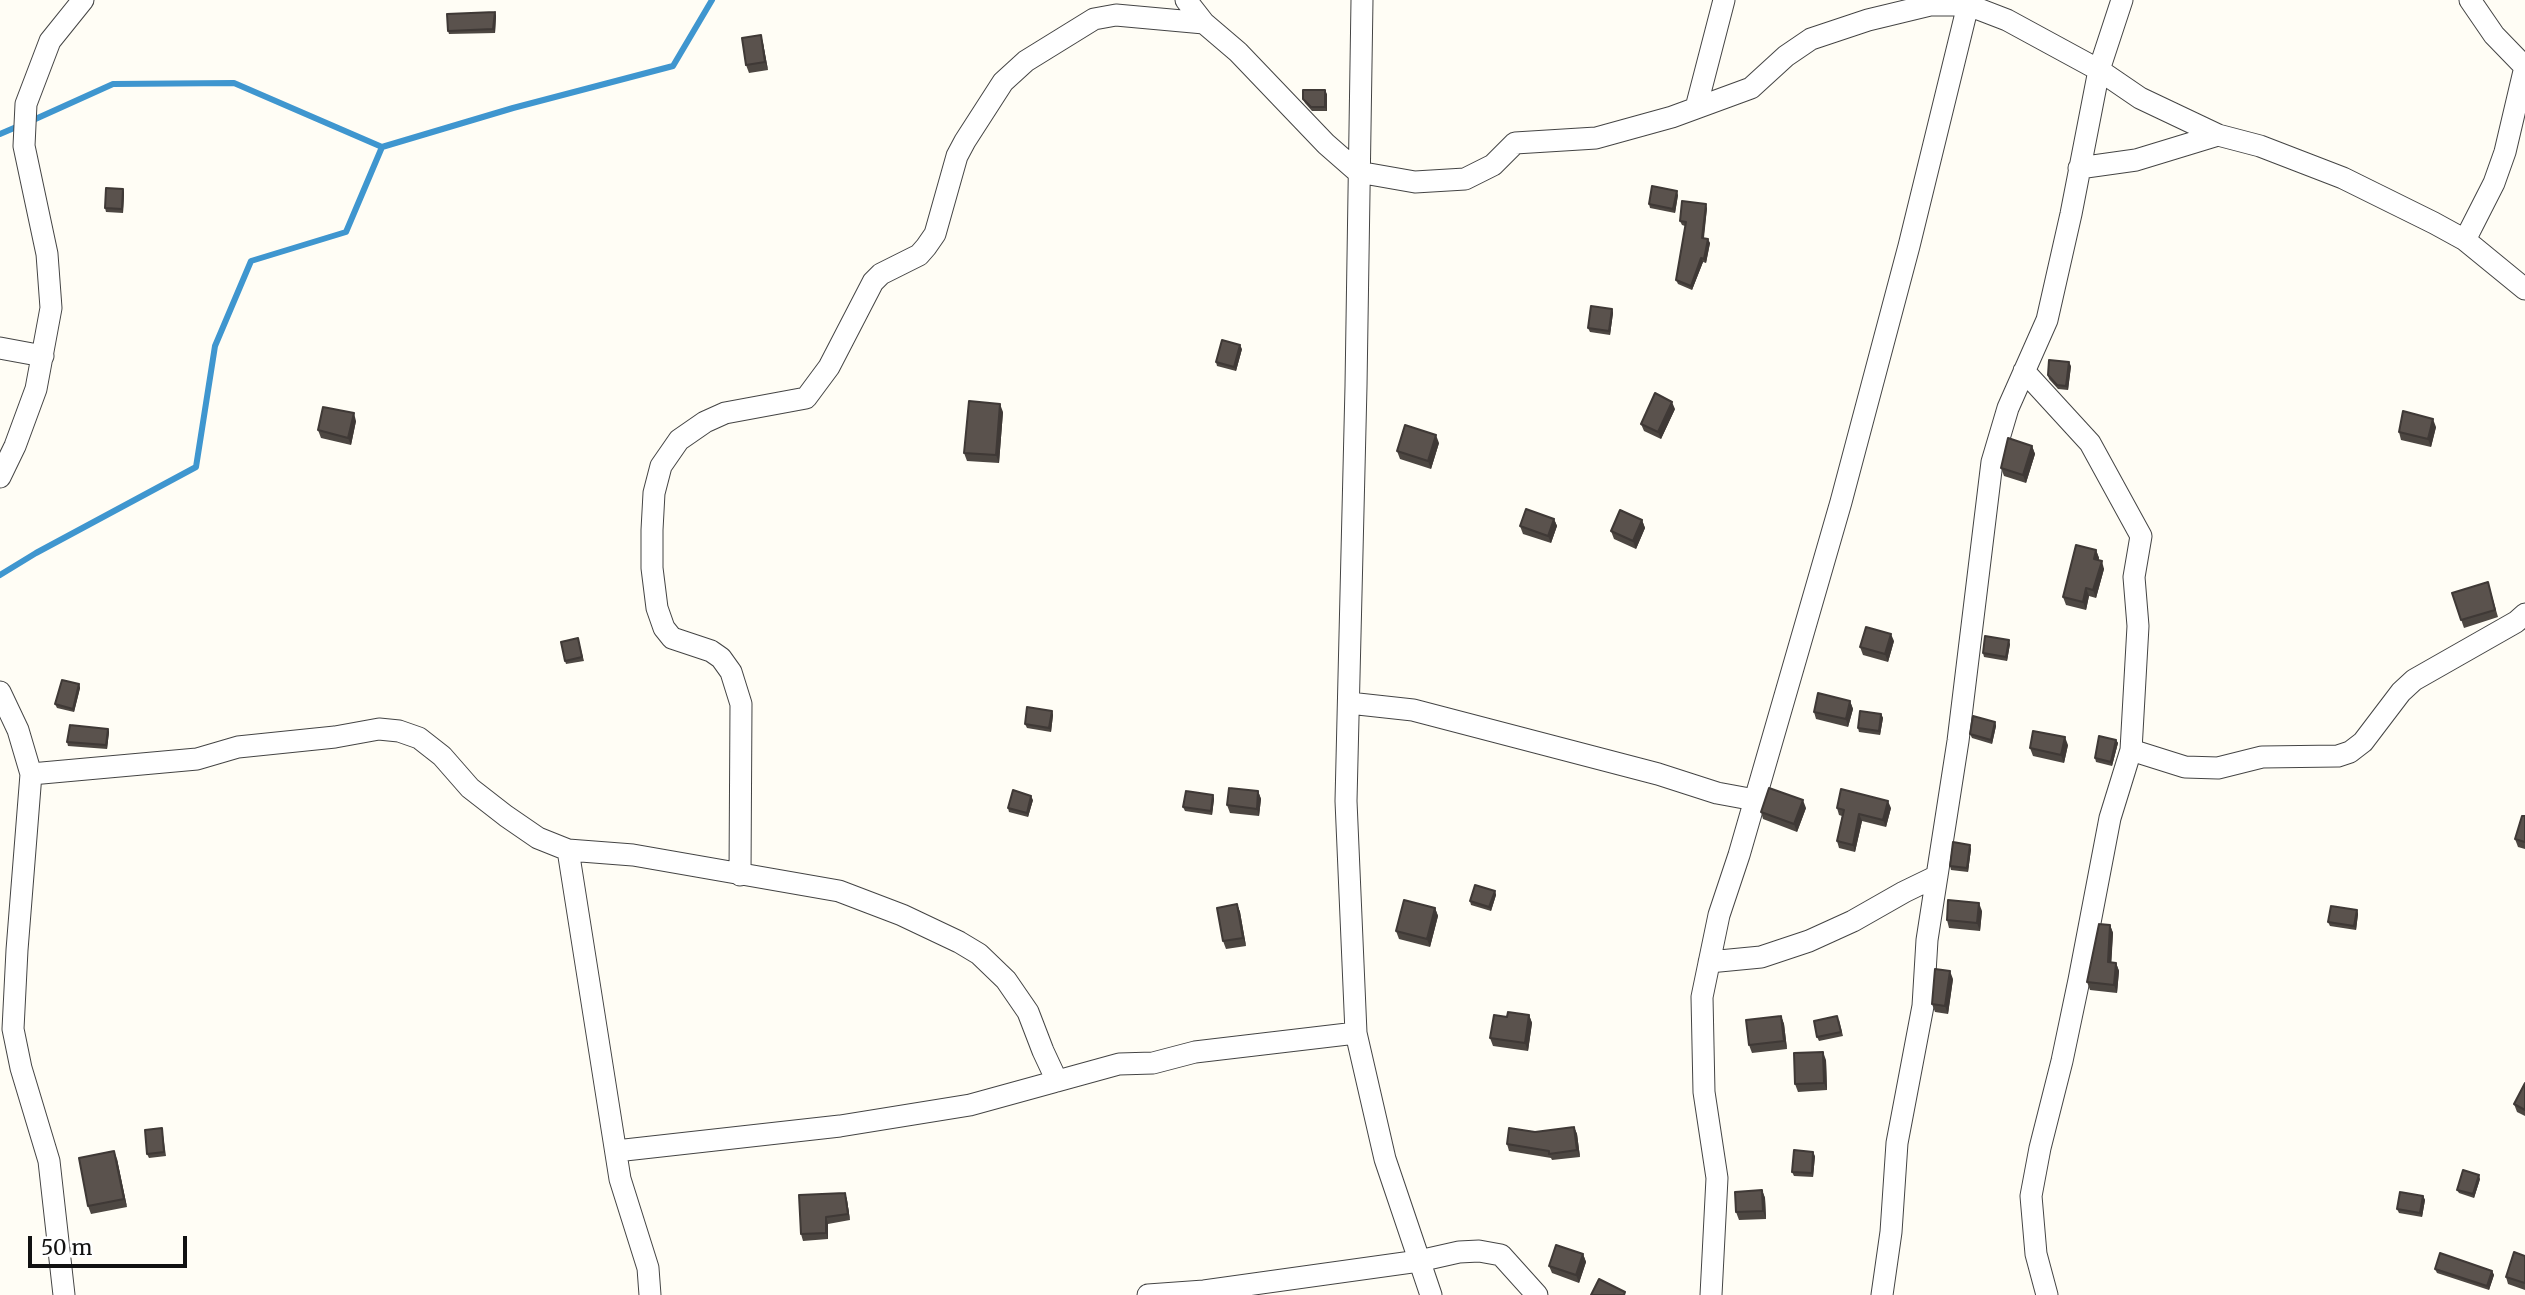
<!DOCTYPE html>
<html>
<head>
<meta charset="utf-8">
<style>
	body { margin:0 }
	#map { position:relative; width:2525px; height:1295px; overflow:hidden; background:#fffdf5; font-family:Merriweather,serif }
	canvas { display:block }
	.scale { position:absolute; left:28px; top:1236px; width:159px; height:32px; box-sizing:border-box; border:4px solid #111; border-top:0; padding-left:9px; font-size:21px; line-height:24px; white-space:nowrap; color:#111; -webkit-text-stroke:5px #fff; paint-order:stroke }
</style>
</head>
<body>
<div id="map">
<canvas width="2525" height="1295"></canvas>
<div class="scale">50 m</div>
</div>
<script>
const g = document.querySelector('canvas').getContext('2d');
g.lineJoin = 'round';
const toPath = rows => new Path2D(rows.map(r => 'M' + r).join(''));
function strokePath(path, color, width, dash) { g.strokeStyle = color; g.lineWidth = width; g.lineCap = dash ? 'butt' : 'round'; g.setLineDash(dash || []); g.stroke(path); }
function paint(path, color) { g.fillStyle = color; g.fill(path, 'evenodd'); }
const stream = toPath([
	[31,121,113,84,234,83,382,147,513,108,673,66,712,0],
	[0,134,21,125],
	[0,575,36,553,196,467,215,346,251,261,346,232,382,147]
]);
const minor = toPath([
	[1186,0,1204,23,1238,52,1326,144,1358,172,1415,182,1465,179,1493,165,1515,143,1596,138,1672,117,1751,88,1786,56,1811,39,1868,20,1930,5,1968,5,2007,20,2099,70,2140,98,2218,135,2260,146,2343,178,2434,223,2465,240,2525,289],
	[1362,0,1356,386,1346,801,1356,1033,1385,1159,1431,1295],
	[2470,0,2494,35,2525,67],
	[1696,108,1724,0],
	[2079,168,2136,160,2218,135],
	[2465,240,2494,183,2505,152,2525,67],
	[0,348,43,356],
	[2024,371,2090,443,2141,536,2134,577,2138,626,2131,750,2110,818,2079,980,2062,1061,2040,1148,2031,1196,2036,1254,2047,1295],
	[0,477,15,446,36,389,51,308,47,254,24,146,26,104,50,41,83,0],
	[0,692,18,730,31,774,17,950,13,1029,21,1068,49,1161,64,1295],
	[1349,703,1413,710,1658,774,1717,793,1755,800],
	[2131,750,2185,767,2218,768,2262,757,2338,756,2350,752,2363,742,2401,692,2414,680,2516,622,2525,614],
	[31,774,197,759,238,747,335,737,379,729,399,731,419,738,442,756,470,788,506,816,538,838,568,850,633,855,839,891,902,915,959,942,979,954,1006,980,1028,1012,1043,1051,1057,1081],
	[568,850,620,1179,648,1268,650,1295],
	[740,875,741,704,731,672,721,658,711,651,672,638,664,628,657,608,652,568,652,530,654,493,661,466,679,440,705,422,725,413,806,398,829,367,873,282,881,274,919,255,926,247,935,234,957,156,965,141,1003,82,1026,61,1094,19,1116,15,1204,23],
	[1709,962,1761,957,1809,941,1853,921,1904,892,1937,876],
	[616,1151,840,1126,970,1105,1119,1064,1153,1063,1195,1052,1356,1033],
	[1148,1295,1204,1291,1419,1261,1459,1252,1479,1251,1501,1255,1537,1295],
	[1711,1295,1717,1178,1704,1092,1702,997,1719,915,1739,855,1841,502,1909,246,1968,5],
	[1882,1295,1891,1232,1897,1143,1923,1006,1927,940,1958,741,1992,462,2008,408,2047,320,2071,214,2099,70,2122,0]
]);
const wall = toPath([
	[495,12,496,16,495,33,449,34,448,31],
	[763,43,768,70,749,73,746,65],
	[1327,94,1327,111,1312,111,1305,103,1303,99],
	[123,189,124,193,123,213,106,212,105,208],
	[1678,195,1675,213,1650,208,1649,204],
	[1707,208,1704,238,1710,243,1706,263,1703,262,1692,290,1678,284,1676,280,1685,226,1682,225,1680,221],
	[1612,309,1613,313,1610,335,1590,332,1588,328],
	[1242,349,1236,371,1217,366,1216,362],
	[2071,366,2068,390,2058,389,2049,379,2048,375],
	[1675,409,1661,439,1644,431,1641,424],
	[1003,412,999,463,967,461,964,453],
	[356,421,351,445,321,438,318,430],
	[2436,427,2431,447,2401,440,2399,432],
	[1439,443,1431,469,1400,459,1397,451],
	[2032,446,2035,454,2026,483,2004,476,2001,468],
	[1554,519,1557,526,1551,543,1523,534,1520,526],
	[1642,520,1645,528,1636,549,1614,539,1611,531],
	[2096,550,2099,558,2098,560,2104,569,2096,598,2089,596,2086,610,2066,605,2063,597],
	[2488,582,2498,617,2464,628,2452,593],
	[578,638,584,661,566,664,565,661],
	[1894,641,1888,662,1863,655,1860,647],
	[2010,644,2007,661,1984,657,1983,653],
	[79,684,80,688,74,712,57,708,55,704],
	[1850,701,1853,709,1848,727,1816,719,1814,712],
	[1052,711,1053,715,1051,732,1027,728,1025,724],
	[1881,714,1883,718,1880,735,1859,732,1858,728],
	[1995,722,1996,726,1992,744,1972,738,1970,734],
	[108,729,109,732,107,749,68,746,67,742],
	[2116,740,2118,743,2112,766,2096,762,2095,758],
	[2068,745,2064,763,2033,756,2030,748],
	[1258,791,1261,799,1259,816,1230,813,1227,805],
	[1213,795,1214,799,1212,815,1185,811,1183,807],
	[1033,800,1028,817,1009,812,1008,808],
	[1806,808,1797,832,1763,819,1761,812],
	[1837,808,1891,808,1886,827,1862,821,1855,852,1839,848,1837,841,1842,816,1839,815],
	[2525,816,2525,849,2518,847,2515,839],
	[1971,849,1968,872,1951,870,1950,866],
	[1495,891,1496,895,1491,911,1471,905,1470,901],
	[1237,904,1240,912,1246,946,1226,949,1223,941],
	[1435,908,1438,916,1430,947,1399,939,1396,931],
	[2357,910,2358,914,2356,930,2330,926,2328,922],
	[1982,911,1980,931,1949,928,1947,920],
	[2110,925,2113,933,2111,962,2116,963,2119,971,2117,993,2090,990,2087,982],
	[1953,979,1948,1014,1935,1012,1932,1004],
	[1529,1015,1532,1023,1528,1051,1493,1046,1490,1038,1507,1017],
	[1781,1016,1784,1024,1787,1049,1752,1053,1749,1045],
	[1839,1020,1843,1036,1819,1041,1817,1037],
	[1826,1060,1827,1090,1798,1092,1795,1084],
	[2525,1083,2525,1116,2517,1112,2514,1104],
	[1574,1127,1577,1134,1580,1157,1552,1160,1551,1158,1509,1151,1507,1144,1535,1132],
	[162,1128,166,1156,149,1158,147,1154],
	[1815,1156,1813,1177,1794,1176,1792,1172],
	[117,1159,127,1207,91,1214,88,1206],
	[2480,1179,2474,1198,2459,1193,2457,1190],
	[1762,1190,1765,1198,1766,1219,1739,1220,1736,1212],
	[845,1193,847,1200,850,1220,828,1224,828,1239,803,1241,801,1234],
	[2423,1196,2425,1200,2422,1217,2399,1213,2397,1209],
	[1583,1254,1586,1262,1579,1283,1552,1273,1549,1266],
	[2525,1256,2525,1290,2508,1284,2506,1277],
	[2435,1269,2492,1271,2494,1275,2489,1290,2437,1273]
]);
const shadedWall = toPath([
	[495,12,496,16,495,33,493,29],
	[761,35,763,43,768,70,765,62],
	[1325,90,1327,94,1327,111,1325,107],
	[123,189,124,193,123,213,122,209],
	[1677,191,1678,195,1675,213,1673,209],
	[1706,204,1707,208,1703,242,1702,238],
	[1708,239,1710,243,1706,263,1704,259],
	[1701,258,1703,262,1692,290,1691,286],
	[1612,309,1613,313,1610,335,1609,331],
	[1240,345,1242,349,1236,371,1234,367],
	[2069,362,2071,366,2068,390,2066,386],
	[1672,402,1675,409,1661,439,1658,432],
	[1000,404,1003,412,999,463,996,455],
	[354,413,356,421,351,445,348,438],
	[2433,419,2436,427,2431,447,2428,439],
	[1436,435,1439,443,1431,469,1428,461],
	[2032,446,2035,454,2026,483,2023,475],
	[1554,519,1557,526,1551,543,1548,536],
	[1642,520,1645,528,1636,549,1633,541],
	[2096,550,2099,558,2097,566,2094,559],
	[2102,561,2104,569,2096,598,2093,590],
	[2086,588,2089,596,2086,610,2083,602],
	[1891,634,1894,641,1888,662,1885,654],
	[2009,640,2010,644,2007,661,2006,657],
	[79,684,80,688,74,712,73,709],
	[1850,701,1853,709,1848,727,1846,719],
	[1052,711,1053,715,1051,732,1049,728],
	[1881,714,1883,718,1880,735,1879,731],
	[1995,722,1996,726,1992,744,1991,740],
	[108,729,109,732,107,749,106,745],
	[2065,737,2068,745,2064,763,2061,755],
	[2116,740,2118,743,2112,766,2111,762],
	[1258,791,1261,799,1259,816,1257,809],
	[1213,795,1214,799,1212,815,1211,811],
	[1031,796,1033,800,1028,817,1027,813],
	[1803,800,1806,808,1797,832,1794,824],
	[1888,801,1891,808,1886,827,1883,820],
	[1859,814,1862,821,1855,852,1853,845],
	[1970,845,1971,849,1968,872,1967,868],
	[1495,891,1496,895,1491,911,1489,907],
	[1979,903,1982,911,1980,931,1977,923],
	[1237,904,1240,912,1246,946,1243,938],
	[1435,908,1438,916,1430,947,1427,939],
	[2357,910,2358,914,2356,930,2354,926],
	[2110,925,2113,933,2111,970,2108,962],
	[2116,963,2119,971,2117,993,2114,985],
	[1950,971,1953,979,1948,1014,1945,1006],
	[1529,1015,1532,1023,1528,1051,1525,1043],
	[1781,1016,1784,1024,1787,1049,1784,1041],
	[1823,1052,1826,1060,1827,1090,1824,1083],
	[1574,1127,1577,1134,1580,1157,1577,1150],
	[114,1151,117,1159,127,1207,124,1199],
	[1813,1152,1815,1156,1813,1177,1812,1173],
	[2479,1175,2480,1179,2474,1198,2473,1194],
	[1762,1190,1765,1198,1766,1219,1763,1211],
	[845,1193,847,1200,850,1220,848,1214],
	[2423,1196,2425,1200,2422,1217,2420,1213],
	[826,1217,828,1224,828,1239,826,1233],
	[1583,1254,1586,1262,1579,1283,1576,1275],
	[2492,1271,2494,1275,2489,1290,2487,1286]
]);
const building = toPath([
	[495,12,493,29,448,31,447,14,495,12],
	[761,35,765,62,746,65,742,38,761,35],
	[1303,90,1325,90,1325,107,1311,107,1303,99,1303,90],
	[1652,186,1677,191,1673,209,1649,204,1652,186],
	[106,188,123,189,122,209,105,208,106,188],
	[1682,201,1706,204,1702,238,1708,239,1704,259,1701,258,1691,286,1676,280,1686,222,1680,221,1682,201],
	[1591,306,1612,309,1609,331,1588,328,1591,306],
	[1222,340,1240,345,1234,367,1216,362,1222,340],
	[2049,360,2069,362,2066,386,2057,385,2048,375,2049,360],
	[1655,393,1672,402,1658,432,1641,424,1655,393],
	[969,401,1000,404,996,455,964,453,969,401],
	[323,407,354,413,348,438,318,430,323,407],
	[2403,411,2433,419,2428,439,2399,432,2403,411],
	[1405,425,1436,435,1428,461,1397,451,1405,425],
	[2008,438,2032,446,2023,475,2001,468,2008,438],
	[1526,509,1554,519,1548,536,1520,526,1526,509],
	[1620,510,1642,520,1633,541,1611,531,1620,510],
	[2076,545,2096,550,2094,559,2102,561,2093,590,2086,588,2083,602,2063,597,2076,545],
	[2488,582,2495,610,2461,620,2452,593,2488,582],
	[1866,627,1891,634,1885,654,1860,647,1866,627],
	[1985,636,2009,640,2006,657,1983,653,1985,636],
	[578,638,582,657,565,661,561,642,578,638],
	[62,680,79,684,73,709,55,704,62,680],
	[1818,693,1850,701,1846,719,1814,712,1818,693],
	[1027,707,1052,711,1049,728,1025,724,1027,707],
	[1860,711,1881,714,1879,731,1858,728,1860,711],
	[1973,716,1995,722,1991,740,1970,734,1973,716],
	[70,725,108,729,106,745,67,742,70,725],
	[2033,731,2065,737,2061,755,2030,748,2033,731],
	[2099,736,2116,740,2111,762,2095,758,2099,736],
	[1229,788,1258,791,1257,809,1227,805,1229,788],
	[1769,788,1803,800,1794,824,1761,812,1769,788],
	[1841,789,1888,801,1883,820,1859,814,1853,845,1837,841,1844,810,1837,808,1841,789],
	[1013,790,1031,796,1027,813,1008,808,1013,790],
	[1186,791,1213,795,1211,811,1183,807,1186,791],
	[2522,816,2525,816,2525,842,2515,839,2522,816],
	[1953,842,1970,845,1967,868,1950,866,1953,842],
	[1475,885,1495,891,1489,907,1470,901,1475,885],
	[1404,900,1435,908,1427,939,1396,931,1404,900],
	[1948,900,1979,903,1977,923,1947,920,1948,900],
	[1237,904,1243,938,1223,941,1217,908,1237,904],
	[2331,906,2357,910,2354,926,2328,922,2331,906],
	[2099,924,2110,925,2108,962,2116,963,2114,985,2087,982,2099,924],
	[1935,969,1950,971,1945,1006,1932,1004,1935,969],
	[1508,1012,1529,1015,1525,1043,1490,1038,1494,1015,1507,1017,1508,1012],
	[1781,1016,1784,1041,1749,1045,1746,1020,1781,1016],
	[1837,1016,1841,1032,1817,1037,1814,1021,1837,1016],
	[1823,1052,1824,1083,1795,1084,1794,1053,1823,1052],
	[2525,1083,2525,1110,2514,1104,2525,1083],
	[1574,1127,1577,1150,1549,1154,1549,1151,1507,1144,1509,1128,1535,1132,1574,1127],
	[162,1128,164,1152,147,1154,145,1130,162,1128],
	[1794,1150,1813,1152,1812,1173,1792,1172,1794,1150],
	[114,1151,124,1199,88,1206,79,1158,114,1151],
	[2463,1170,2479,1175,2473,1194,2457,1190,2463,1170],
	[1762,1190,1763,1211,1736,1212,1735,1192,1762,1190],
	[2400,1192,2423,1196,2420,1213,2397,1209,2400,1192],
	[845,1193,848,1214,826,1217,826,1233,801,1234,799,1195,845,1193],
	[1556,1245,1583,1254,1576,1275,1549,1266,1556,1245],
	[2514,1252,2525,1256,2525,1283,2506,1277,2514,1252],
	[2440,1253,2492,1271,2487,1286,2435,1269,2440,1253],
	[1599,1279,1625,1292,1624,1295,1591,1295,1599,1279]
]);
strokePath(stream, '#3f96cf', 6);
strokePath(minor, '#444', 23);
strokePath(minor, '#fff', 21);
paint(wall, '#4d4742');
paint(shadedWall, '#3f3936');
paint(building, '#5a524d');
strokePath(building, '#3f3936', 2);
</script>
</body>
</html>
